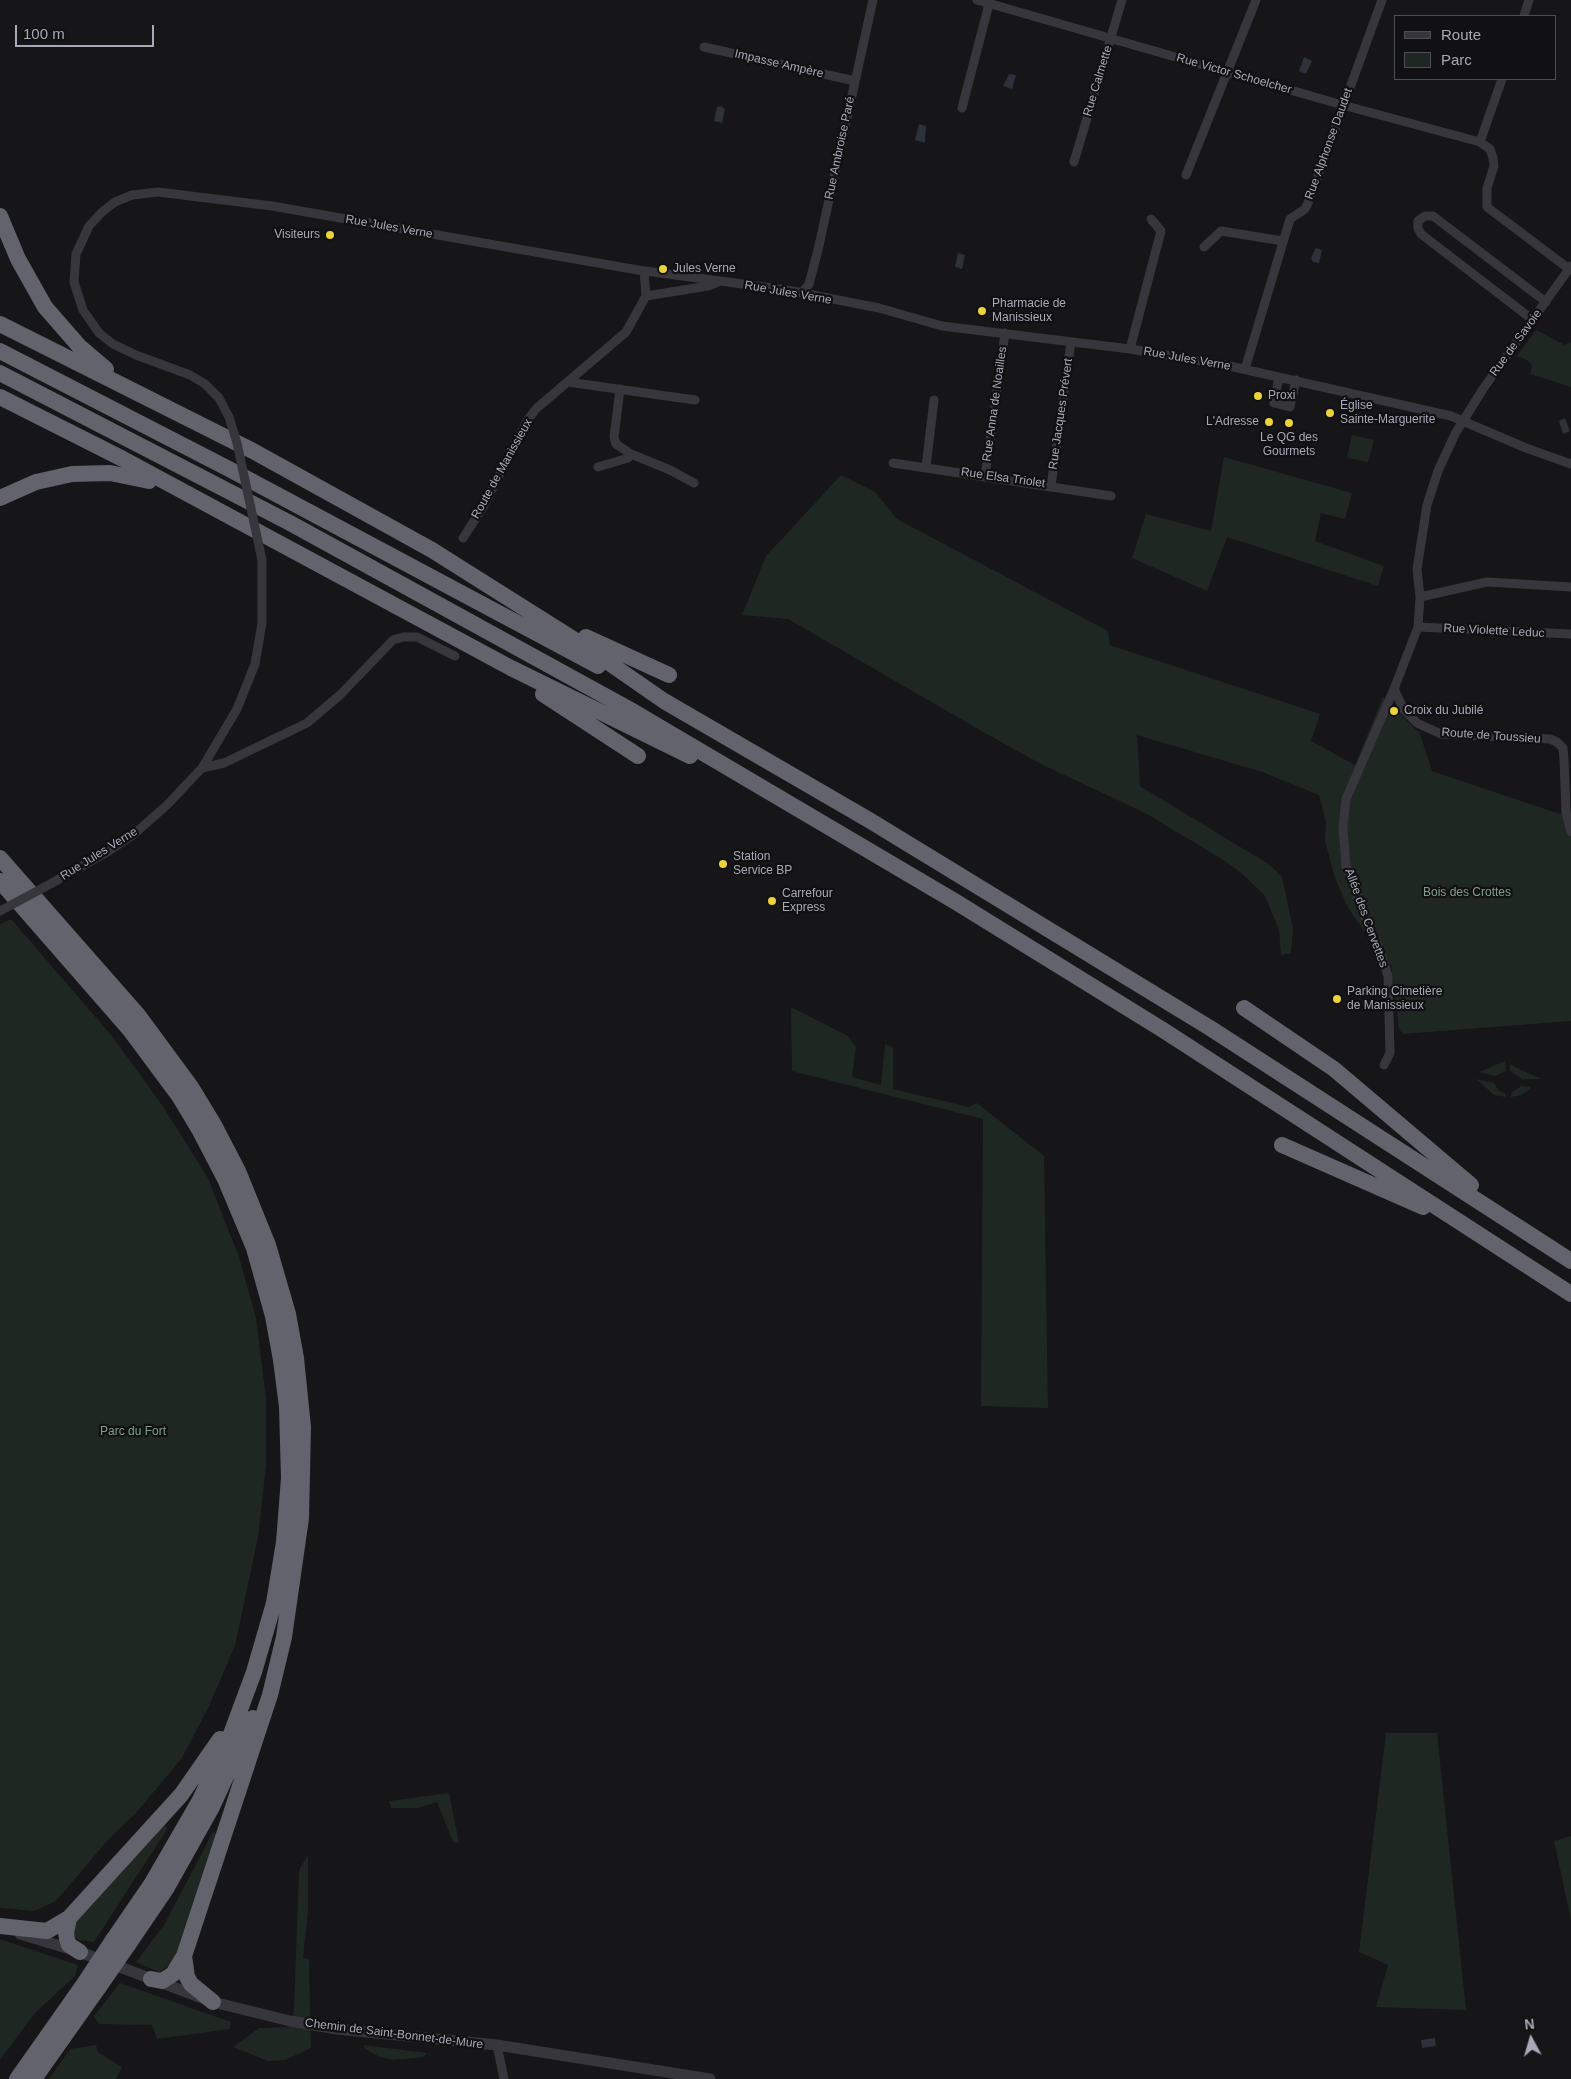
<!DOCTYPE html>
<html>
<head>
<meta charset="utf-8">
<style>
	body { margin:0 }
	#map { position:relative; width:1571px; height:2079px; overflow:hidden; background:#161517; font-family:Arial,sans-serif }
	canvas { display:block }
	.legend { position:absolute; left:1394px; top:15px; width:162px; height:65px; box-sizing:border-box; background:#111012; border:1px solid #4d4d54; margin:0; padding:6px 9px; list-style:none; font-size:15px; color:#a8a9b7 }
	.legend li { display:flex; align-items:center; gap:10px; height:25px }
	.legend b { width:25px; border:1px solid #4d4d54 }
	.north { position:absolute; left:1506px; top:2014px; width:50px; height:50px; -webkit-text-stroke:4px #111012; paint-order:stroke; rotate:354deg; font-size:14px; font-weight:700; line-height:20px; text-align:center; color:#a8a9b7 }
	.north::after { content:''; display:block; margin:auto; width:18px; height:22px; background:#a8a9b7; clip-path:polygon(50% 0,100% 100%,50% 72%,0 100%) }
	.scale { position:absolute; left:15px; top:25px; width:139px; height:22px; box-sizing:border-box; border:2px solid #a8a9b7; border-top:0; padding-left:6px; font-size:15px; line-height:18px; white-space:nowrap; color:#a8a9b7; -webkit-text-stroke:4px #111012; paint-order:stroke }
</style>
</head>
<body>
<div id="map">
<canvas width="1571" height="2079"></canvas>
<ul class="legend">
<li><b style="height:6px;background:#37363c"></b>Route</li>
<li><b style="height:14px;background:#1f2722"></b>Parc</li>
</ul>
<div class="north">N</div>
<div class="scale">100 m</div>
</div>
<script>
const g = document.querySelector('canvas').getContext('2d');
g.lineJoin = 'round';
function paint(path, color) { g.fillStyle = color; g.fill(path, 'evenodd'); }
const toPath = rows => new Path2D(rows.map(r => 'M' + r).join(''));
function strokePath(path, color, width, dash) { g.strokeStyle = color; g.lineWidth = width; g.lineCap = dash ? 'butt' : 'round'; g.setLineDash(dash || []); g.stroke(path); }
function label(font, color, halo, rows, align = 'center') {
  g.font = font + ' Arial,sans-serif'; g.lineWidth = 4.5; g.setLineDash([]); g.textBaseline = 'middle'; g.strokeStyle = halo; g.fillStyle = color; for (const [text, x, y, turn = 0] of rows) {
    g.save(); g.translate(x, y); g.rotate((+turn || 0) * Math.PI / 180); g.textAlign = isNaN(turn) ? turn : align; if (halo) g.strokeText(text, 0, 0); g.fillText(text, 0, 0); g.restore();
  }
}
const green = toPath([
	[1536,330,1565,345,1571,342,1571,387,1530,374,1532,366,1527,360,1517,356],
	[1352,435,1374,440,1368,462,1347,458],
	[1224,457,1352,493,1345,519,1321,513,1315,541,1384,566,1378,586,1227,537,1207,591,1132,558,1146,514,1211,531],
	[841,475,875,492,897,519,1108,631,1110,645,1320,714,1311,741,1355,765,1383,697,1420,734,1432,771,1560,814,1571,812,1571,1021,1403,1034,1399,1029,1391,964,1376,963,1367,935,1348,908,1335,878,1325,841,1326,822,1319,795,1262,772,1137,735,1140,786,1270,865,1282,877,1293,928,1291,953,1281,955,1279,930,1265,896,1239,871,1222,859,1145,813,1041,764,985,733,788,619,742,615,766,556],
	[11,919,112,1036,162,1105,208,1178,239,1257,256,1318,266,1398,266,1466,258,1537,235,1646,209,1706,182,1758,136,1813,108,1840,56,1901,34,1911,0,1908,0,924],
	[791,1007,848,1036,856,1047,852,1077,881,1085,885,1044,893,1047,893,1089,969,1107,977,1103,1044,1156,1048,1408,981,1406,983,1119,792,1071],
	[1505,1061,1506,1071,1495,1076,1479,1072],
	[1510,1064,1515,1067,1541,1079,1522,1079,1510,1071],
	[1476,1079,1494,1083,1499,1091,1506,1094,1506,1097,1494,1095],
	[1521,1086,1530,1087,1530,1089,1522,1095,1511,1097,1511,1093],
	[1386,1733,1437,1733,1466,2010,1376,2007,1388,1965,1359,1952],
	[449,1793,459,1843,453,1842,437,1802,418,1808,391,1808,389,1801],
	[163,1825,168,1828,94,1942,78,1940,72,1931,78,1916],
	[213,1832,218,1834,175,1961,159,1972,136,1962,164,1925],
	[1571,1836,1571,1920,1554,1841],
	[308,1855,308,1912,303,1958,309,1959,311,2048,285,2060,268,2061,233,2047,259,2028,291,2027,294,2009,299,1870],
	[0,1939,78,1965,75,1976,35,2013,0,2060],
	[120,1983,231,2022,230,2029,157,2039,152,2025,99,2024,94,2016],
	[96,2045,98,2052,122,2067,116,2079,49,2079,70,2049],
	[364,2045,427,2053,424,2057,393,2060,378,2056,365,2049]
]);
const water = toPath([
	[1304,57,1312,61,1306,74,1299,71],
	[1009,74,1016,75,1012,89,1003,86],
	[717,107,721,106,725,109,722,123,714,121],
	[919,124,926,126,925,143,915,140],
	[1316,248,1322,250,1319,263,1313,262,1311,258],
	[958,253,965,255,962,269,955,267],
	[1565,418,1570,431,1563,434,1559,421],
	[1435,2038,1436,2046,1422,2048,1421,2040]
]);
const minor = toPath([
	[977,0,1339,104,1480,142,1490,149,1493,158,1494,166,1487,188,1487,207,1569,269],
	[1524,16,1529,0],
	[704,47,855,81],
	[962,108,990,0],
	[1480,142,1502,79],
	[1074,162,1122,0],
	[1186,175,1256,0],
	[1204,247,1221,231,1283,241],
	[1571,266,1483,389,1455,434,1438,471,1427,505,1417,569,1420,597,1418,627,1394,689,1404,710,1417,723,1441,734,1550,739,1557,742,1563,748,1564,759,1566,812,1571,832],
	[802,293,809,284,818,250,873,0],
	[646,296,708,286,718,282],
	[1533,320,1421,234,1418,228,1418,221,1425,216,1433,216,1546,302],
	[1130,349,1161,231,1151,219],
	[1245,369,1290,219,1305,209,1308,203,1382,0],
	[1279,377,1274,403,1290,407,1296,380],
	[568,382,695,400],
	[620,389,614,437,616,444,631,454,670,470,694,483],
	[229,417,219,398,205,384,190,375,136,355,113,344,99,333,83,310,74,282,76,254,89,226,102,212,115,202,132,195,158,192,272,206,638,270,787,290,879,308,942,326,1130,349,1225,365,1451,416,1526,448,1571,464],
	[893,463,1111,496],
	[598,467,628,458,631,454],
	[926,467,934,400],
	[985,476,1005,333],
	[1051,486,1071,342],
	[463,538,483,507,528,419,537,408,626,332,646,296,644,271],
	[1420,597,1487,582,1571,587],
	[1418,627,1571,634],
	[202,768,224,763,307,723,340,695,393,640,403,637,417,637,455,656],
	[52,883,107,852,133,835,167,805,202,768,237,709,255,664,262,623,262,560],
	[1384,1065,1390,1053,1388,976,1380,951,1367,922,1346,866,1343,828,1346,799,1394,689],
	[497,2045,504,2079]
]);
const tertiary = toPath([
	[20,1934,80,1952,213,2002,290,2021,337,2029,497,2045,710,2079]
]);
const motorway = toPath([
	[0,216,18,259,45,307,79,346,106,369],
	[0,324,253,451,432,550,589,649,664,701,869,820,1210,1028,1571,1261],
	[0,351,229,469,598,666],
	[0,373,290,523,627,708,956,902,1163,1030,1571,1294],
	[0,397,123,459,511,668,690,756],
	[0,498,36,482,72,474,110,473,149,481],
	[586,637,669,675],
	[543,694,638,756],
	[0,858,138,1015,191,1087,214,1125,238,1171,268,1245,288,1314,296,1358,303,1427,301,1518,284,1637,270,1695,184,1956,173,1974,162,1981,151,1979],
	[0,881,130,1030,179,1096,200,1131,225,1179,254,1248,273,1316,281,1360,287,1407,289,1478,284,1542,274,1603,254,1672,231,1734,200,1800,152,1883,113,1940],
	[1244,1008,1334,1069,1471,1185],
	[1282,1145,1423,1207],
	[69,1918,66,1933,67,1939,69,1945,80,1952],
	[0,1926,47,1931,69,1918,181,1795,220,1739],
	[128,1945,166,1889,212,1807,253,1718],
	[184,1956,187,1977,191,1984,213,2002],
	[17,2079,86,1981],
	[34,2079,99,1987]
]);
const minorBridge = toPath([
	[229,417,237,443,262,560],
	[0,911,52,883]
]);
const motorwayBridge = toPath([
	[86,1981,113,1940],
	[99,1987,128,1945]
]);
const markers = [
	[330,235,5,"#ebd339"],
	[663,269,5,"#ebd339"],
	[982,311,5,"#ebd339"],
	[1258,396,5,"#ebd339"],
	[1330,413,5,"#ebd339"],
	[1269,422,5,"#ebd339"],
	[1289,423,5,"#ebd339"],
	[1394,711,5,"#ebd339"],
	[723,864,5,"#ebd339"],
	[772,901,5,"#ebd339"],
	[1337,999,5,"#ebd339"]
];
const streetNames = [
	["Impasse Ampère",779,64,13],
	["Rue Victor Schoelcher",1234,74,16],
	["Rue Calmette",1098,81,-73],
	["Rue Alphonse Daudet",1329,144,-70],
	["Rue Ambroise Paré",840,148,-78],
	["Rue Jules Verne",389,227,10],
	["Rue Jules Verne",788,293,10],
	["Rue de Savoie",1516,343,-54],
	["Rue Jules Verne",1187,359,10],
	["Rue Anna de Noailles",995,404,-82],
	["Rue Jacques Prévert",1061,414,-82],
	["Route de Manissieux",502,469,-61],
	["Rue Elsa Triolet",1003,478,8],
	["Rue Violette Leduc",1494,631,3],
	["Route de Toussieu",1491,736,4],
	["Rue Jules Verne",99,854,-32],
	["Allée des Cervettes",1366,918,70],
	["Chemin de Saint-Bonnet-de-Mure",394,2034,7]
];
const poiNames = [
	["Visiteurs",320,235,"right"],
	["Jules Verne",673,269],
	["Pharmacie de",992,304],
	["Manissieux",992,318],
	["Proxi",1268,396],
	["Église",1340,406],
	["Sainte-Marguerite",1340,420],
	["L'Adresse",1259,422,"right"],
	["Le QG des",1289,438,"center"],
	["Gourmets",1289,452,"center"],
	["Croix du Jubilé",1404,711],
	["Station",733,857],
	["Service BP",733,871],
	["Carrefour",782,894],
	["Express",782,908],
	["Parking Cimetière",1347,992],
	["de Manissieux",1347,1006]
];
const parkNames = [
	["Bois des Crottes",1467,893],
	["Parc du Fort",133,1432]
];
paint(green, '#1f2722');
paint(water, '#2c313a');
strokePath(minor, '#37363c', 9);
strokePath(tertiary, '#37363c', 11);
strokePath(motorway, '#63636d', 16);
strokePath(minorBridge, '#37363c', 9);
strokePath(motorwayBridge, '#63636d', 16);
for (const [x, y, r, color] of markers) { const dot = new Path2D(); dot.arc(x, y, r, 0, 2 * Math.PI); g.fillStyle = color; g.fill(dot); strokePath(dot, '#111012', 2); }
label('12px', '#a8a9b7', '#111012', streetNames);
label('12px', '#a8a9b7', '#111012', poiNames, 'left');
label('12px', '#7fa188', '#111012', parkNames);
</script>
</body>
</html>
